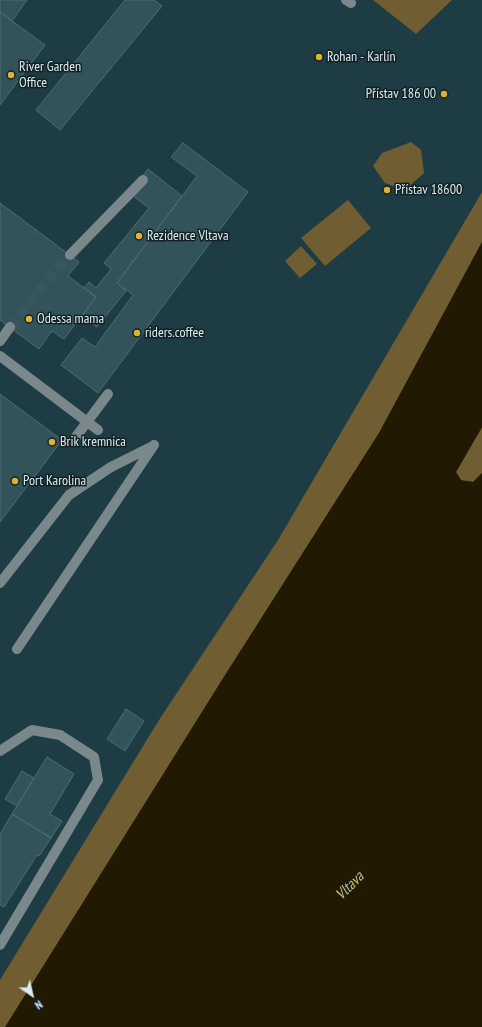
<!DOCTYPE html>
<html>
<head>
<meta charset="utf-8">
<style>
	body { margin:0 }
	#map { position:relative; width:482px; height:1027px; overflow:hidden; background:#1d3c43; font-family:"PT Sans Narrow",sans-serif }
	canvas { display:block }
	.north { position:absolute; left:12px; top:975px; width:40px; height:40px; -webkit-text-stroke:3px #132124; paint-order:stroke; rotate:146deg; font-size:11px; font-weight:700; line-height:16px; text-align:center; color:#dbecf1 }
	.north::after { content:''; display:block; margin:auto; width:14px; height:18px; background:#dbecf1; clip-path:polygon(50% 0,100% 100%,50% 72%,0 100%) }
</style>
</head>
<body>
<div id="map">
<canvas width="482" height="1027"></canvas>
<div class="north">N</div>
</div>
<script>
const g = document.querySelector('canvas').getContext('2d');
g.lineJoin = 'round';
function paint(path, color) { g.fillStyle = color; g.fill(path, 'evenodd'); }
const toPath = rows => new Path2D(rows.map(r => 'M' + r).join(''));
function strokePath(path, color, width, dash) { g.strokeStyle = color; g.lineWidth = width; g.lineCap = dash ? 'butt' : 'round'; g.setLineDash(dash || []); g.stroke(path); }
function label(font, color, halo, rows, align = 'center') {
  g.font = font + ' "PT Sans Narrow",sans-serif'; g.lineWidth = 3; g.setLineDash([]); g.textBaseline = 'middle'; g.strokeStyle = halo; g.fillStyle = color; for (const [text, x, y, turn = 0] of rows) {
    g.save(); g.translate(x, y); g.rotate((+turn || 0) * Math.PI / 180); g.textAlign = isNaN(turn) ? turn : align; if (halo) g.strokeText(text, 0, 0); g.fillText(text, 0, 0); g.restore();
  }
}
const green = toPath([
	[373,0,452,0,416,34],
	[411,142,421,150,424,173,405,190,385,183,373,166,382,153],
	[482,192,482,242,379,433,222,680,6,1027,0,1027,0,980,159,720,278,540],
	[348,200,371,228,325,266,301,238],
	[301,246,317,264,300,278,285,261],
	[482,427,482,473,473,482,461,481,456,472]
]);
const water = toPath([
	[482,242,482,427,456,472,461,480,473,482,482,473,482,1027,5,1027,222,680,379,433]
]);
const building = toPath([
	[0,0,27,0,12,21,0,12,0,0],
	[125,0,154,0,162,6,60,130,36,110,125,0],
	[0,12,45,45,0,105,0,12],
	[183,143,248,192,98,393,61,365,82,338,95,347,133,295,117,283,197,176,171,157,183,143],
	[148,169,182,196,117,283,126,291,97,327,82,316,96,297,84,288,89,282,96,288,111,269,104,263,149,208,129,193,148,169],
	[0,203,79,262,68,276,96,297,64,339,52,331,39,349,0,320,0,203],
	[0,394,62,440,0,522,0,394],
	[126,709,144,721,125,751,107,739,126,709],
	[47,757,74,774,50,814,62,821,51,838,12,814,47,757],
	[22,771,34,778,17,806,5,799,22,771],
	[12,814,51,838,39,856,37,855,4,907,0,905,0,834,12,814]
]);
const minorTunnel = toPath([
	[10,327,50,277,70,255]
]);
const minor = toPath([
	[346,0,351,3],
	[70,255,143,180],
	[0,341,10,327],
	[0,356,98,430],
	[75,438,108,394],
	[0,583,69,495,111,467,153,446],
	[17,649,154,445],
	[0,751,32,730,60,735,94,757,98,780,0,945]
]);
const markers = [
	[319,57,4,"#deb133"],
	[11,75,4,"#deb133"],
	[444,94,4,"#deb133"],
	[387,190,4,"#deb133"],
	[139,236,4,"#deb133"],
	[29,319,4,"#deb133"],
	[137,333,4,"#deb133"],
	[52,442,4,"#deb133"],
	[15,481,4,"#deb133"]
];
const poiNames = [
	["Rohan - Karlín",327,57],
	["River Garden",19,67],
	["Office",19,83],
	["Přístav 186 00",436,94,"right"],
	["Přístav 18600",395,190],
	["Rezidence Vltava",147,236],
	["Odessa mama",37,319],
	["riders.coffee",145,333],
	["Brik kremnica",60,442],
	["Port Karolina",23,481]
];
const waterNames = [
	["Vltava",350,886,-45]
];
paint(green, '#705e32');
paint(water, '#221902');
paint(building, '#33535a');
strokePath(building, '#4c6c73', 1);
strokePath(minorTunnel, '#3a565d', 10, [10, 5]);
strokePath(minor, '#7a888b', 10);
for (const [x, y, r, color] of markers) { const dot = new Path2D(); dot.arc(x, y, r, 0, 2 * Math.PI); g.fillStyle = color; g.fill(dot); strokePath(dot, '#132124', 1.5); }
label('14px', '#dbecf1', '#132124', poiNames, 'left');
label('italic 15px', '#e6bd53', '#132124', waterNames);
</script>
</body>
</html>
